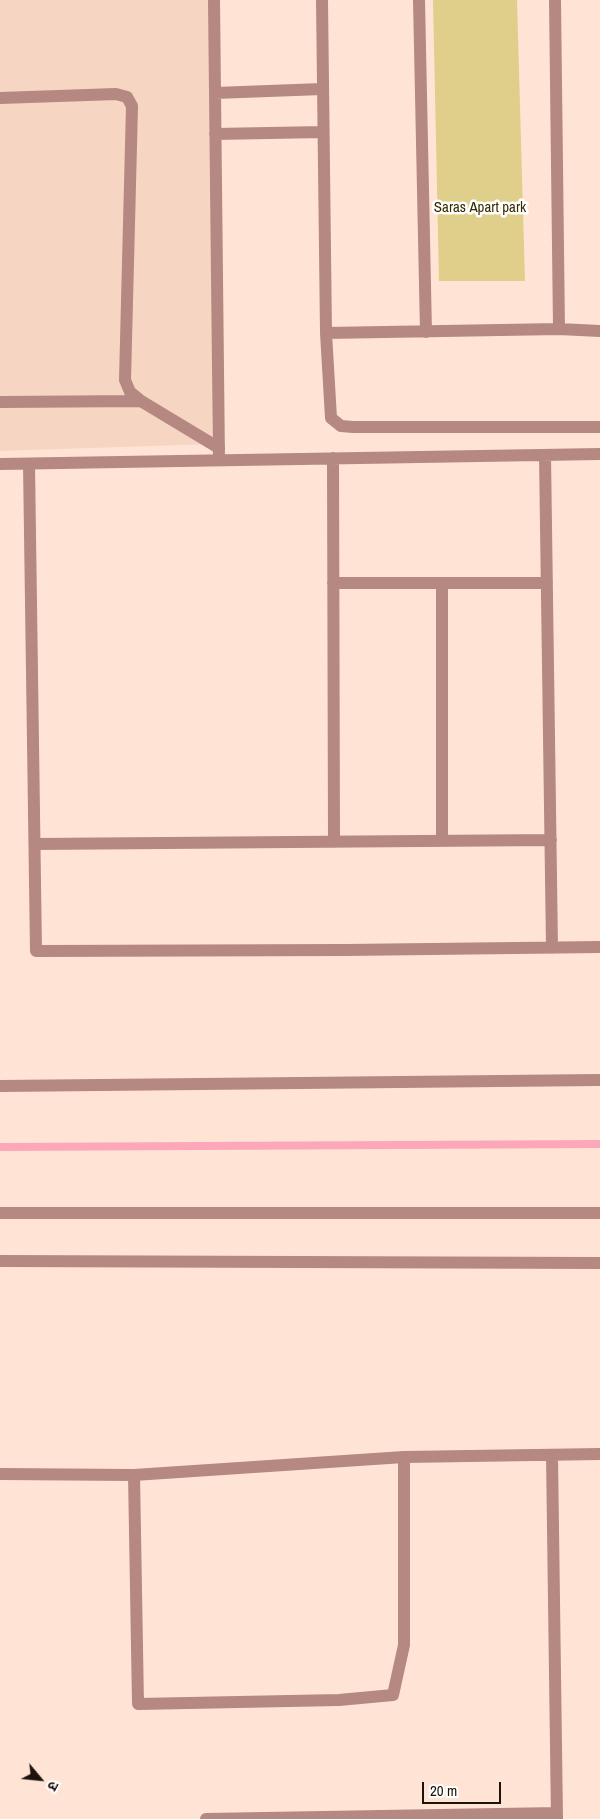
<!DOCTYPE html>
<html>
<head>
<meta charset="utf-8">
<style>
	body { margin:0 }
	#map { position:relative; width:600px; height:1819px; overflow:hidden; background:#ffe4d5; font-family:"Archivo Narrow","Noto Sans Devanagari",sans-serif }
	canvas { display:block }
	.north { position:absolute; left:15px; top:1754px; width:50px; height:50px; -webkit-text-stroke:4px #fff; paint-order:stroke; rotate:118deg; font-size:14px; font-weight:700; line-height:20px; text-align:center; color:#1d120c }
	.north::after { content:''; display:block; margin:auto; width:18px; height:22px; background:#1d120c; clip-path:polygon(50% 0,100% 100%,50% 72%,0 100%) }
	.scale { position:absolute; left:422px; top:1782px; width:79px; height:22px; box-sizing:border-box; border:2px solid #1d120c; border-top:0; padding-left:6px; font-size:15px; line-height:18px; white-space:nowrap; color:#1d120c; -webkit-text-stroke:4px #fff; paint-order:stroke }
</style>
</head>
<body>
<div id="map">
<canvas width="600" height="1819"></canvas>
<div class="north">उ</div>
<div class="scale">20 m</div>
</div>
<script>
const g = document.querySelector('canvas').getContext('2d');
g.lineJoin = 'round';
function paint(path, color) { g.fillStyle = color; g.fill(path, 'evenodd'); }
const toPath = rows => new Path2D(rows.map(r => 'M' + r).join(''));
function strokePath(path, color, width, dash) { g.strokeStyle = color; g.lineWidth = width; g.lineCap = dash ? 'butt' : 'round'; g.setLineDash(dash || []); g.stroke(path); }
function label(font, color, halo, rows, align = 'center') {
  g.font = font + ' "Archivo Narrow",sans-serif'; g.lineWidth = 5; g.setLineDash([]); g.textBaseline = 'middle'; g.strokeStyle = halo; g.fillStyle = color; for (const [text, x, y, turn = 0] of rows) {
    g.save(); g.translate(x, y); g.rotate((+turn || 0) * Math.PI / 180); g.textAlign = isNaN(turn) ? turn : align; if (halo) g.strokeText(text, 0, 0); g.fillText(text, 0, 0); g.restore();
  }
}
const built = toPath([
	[0,0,214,0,212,444,0,451]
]);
const green = toPath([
	[433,0,517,0,525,281,439,281]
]);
const stream = toPath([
	[0,1147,600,1144]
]);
const service = toPath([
	[0,98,116,94,127,97,132,106,125,380,130,392,141,401,219,448],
	[0,402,141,401],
	[0,1086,600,1080]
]);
const minor = toPath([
	[214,0,219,460],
	[322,0,326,333,331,418,341,426,353,427,600,427],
	[419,0,426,332],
	[555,0,559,329],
	[215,93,322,89],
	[215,134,323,132],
	[326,333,559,329,600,331],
	[545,455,552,948],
	[333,458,334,842],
	[0,464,600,454],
	[29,464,36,951,345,950,600,947],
	[333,583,547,583],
	[442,840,442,584],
	[35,844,551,840],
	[552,1455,557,1819],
	[0,1474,134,1475,404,1457,600,1454],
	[134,1475,138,1704,339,1700,393,1695,404,1645,404,1457],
	[206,1819,557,1813]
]);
const tertiary = toPath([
	[0,1213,600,1213],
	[0,1261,600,1263]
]);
const parkNames = [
	["Saras Apart park",480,208]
];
paint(built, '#f6d5c3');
paint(green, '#dfcf8a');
strokePath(stream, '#fca8ba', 8);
strokePath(service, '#b58881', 12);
strokePath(minor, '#b58881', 12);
strokePath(tertiary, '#b58881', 12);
label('15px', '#362c00', '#fff', parkNames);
</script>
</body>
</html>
